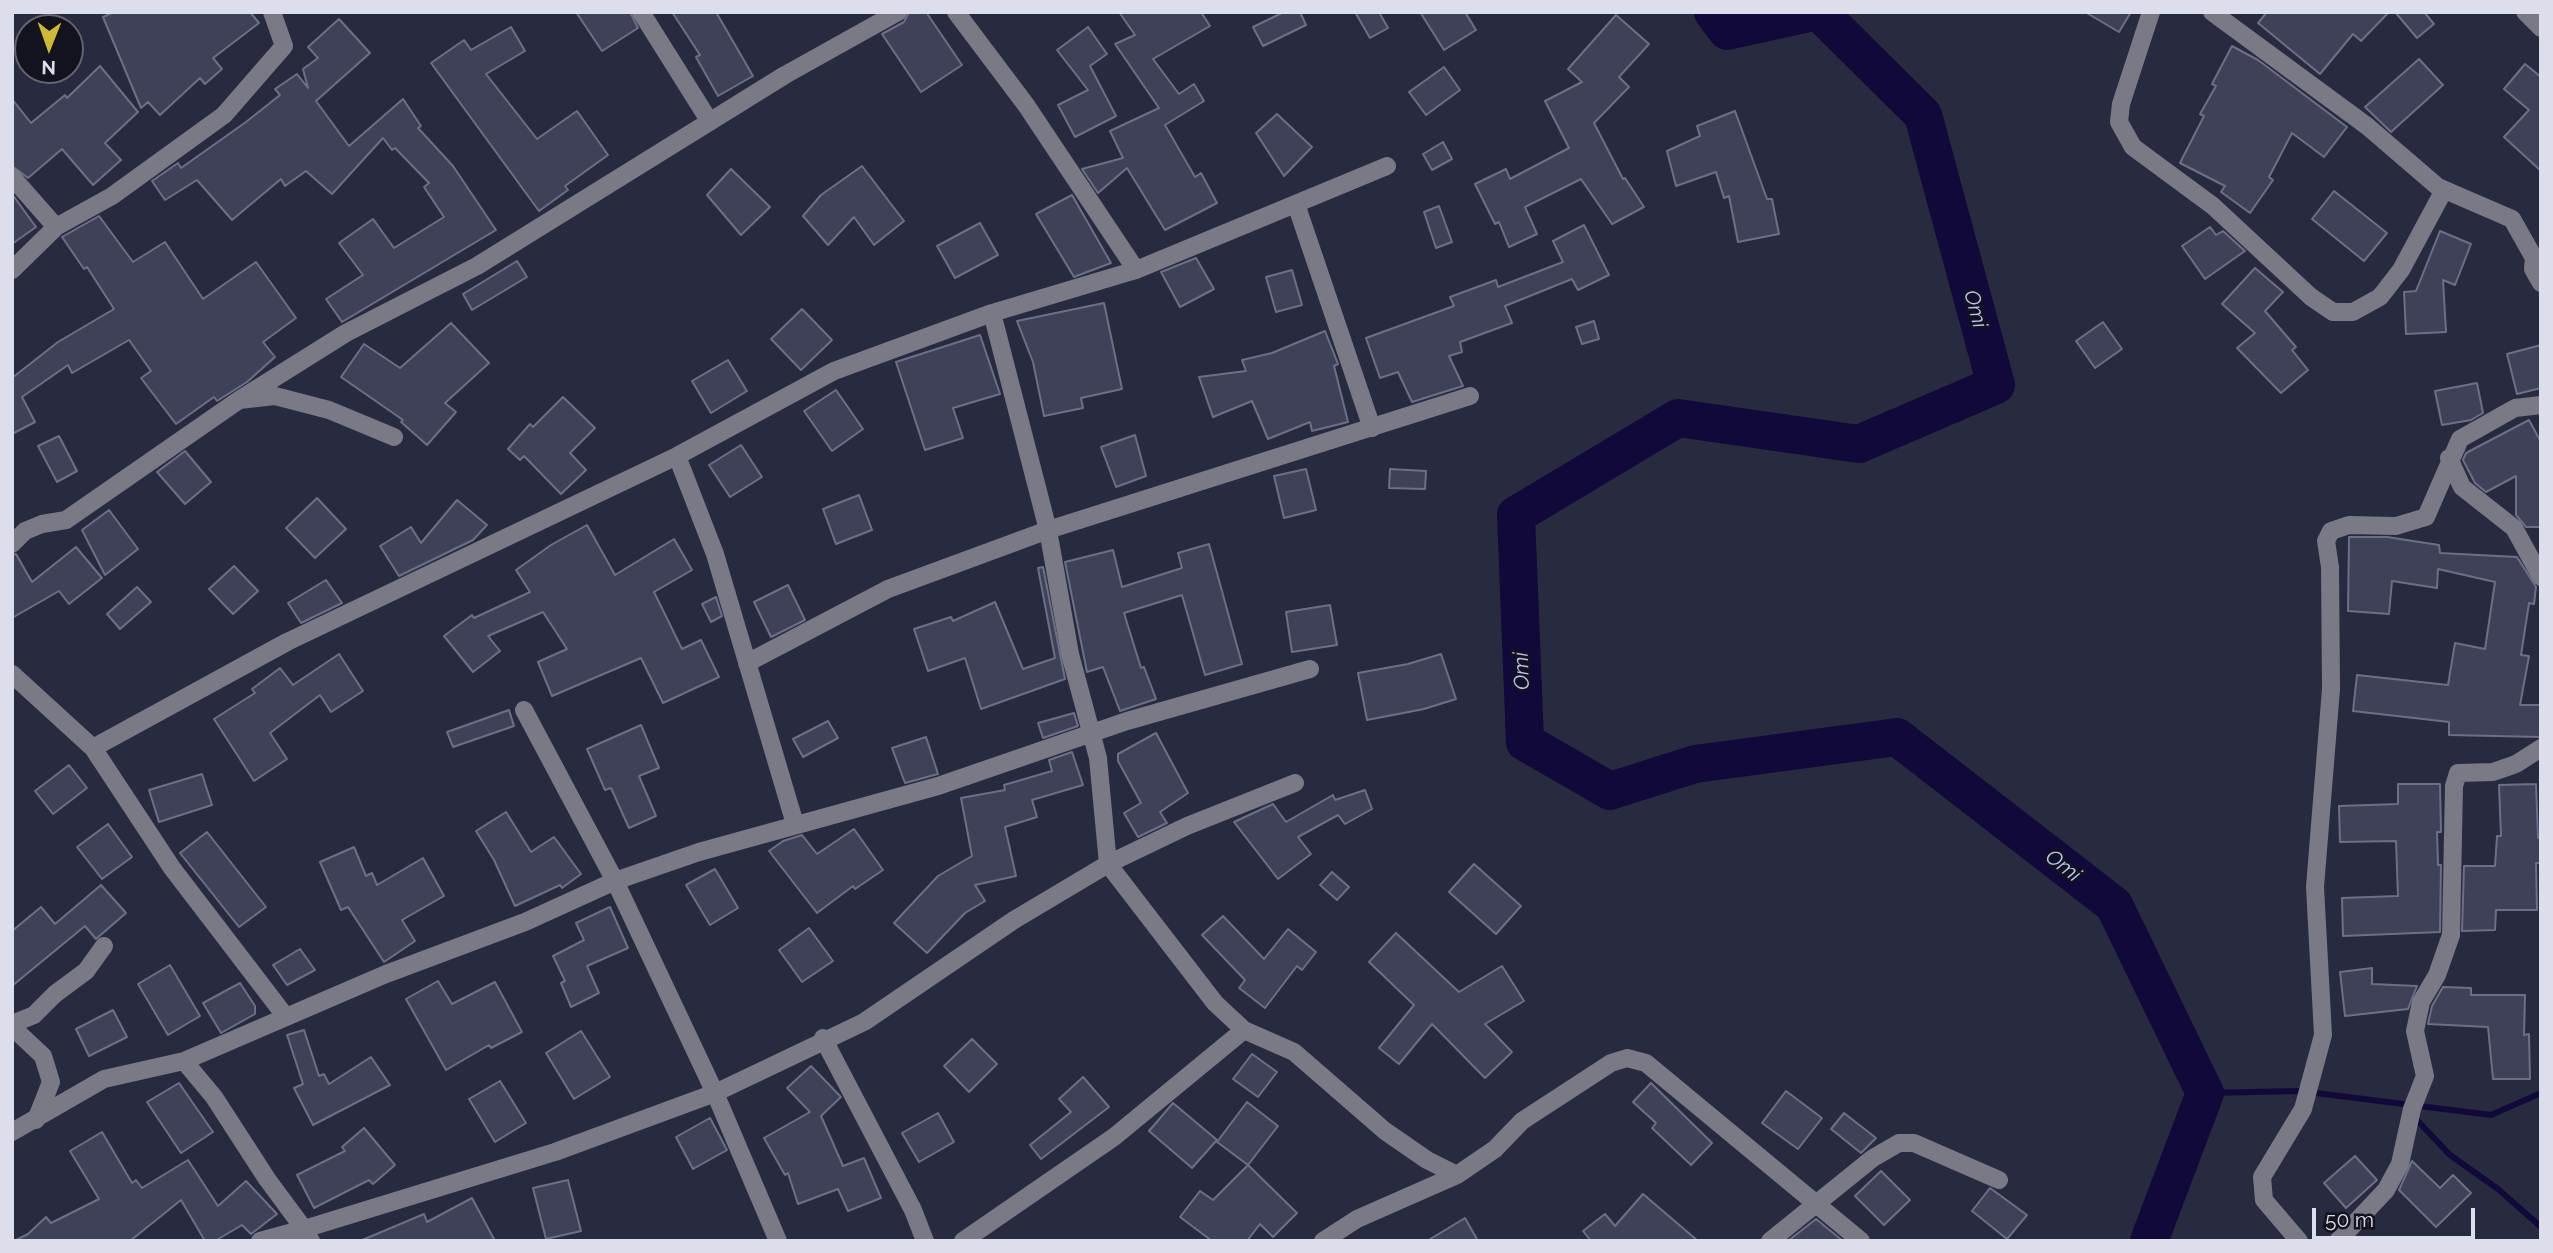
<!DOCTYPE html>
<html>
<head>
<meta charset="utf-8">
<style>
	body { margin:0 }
	#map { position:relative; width:2553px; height:1253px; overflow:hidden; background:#282a3f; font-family:Raleway,sans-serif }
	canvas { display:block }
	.frame { position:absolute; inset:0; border:14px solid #dcdeec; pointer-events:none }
	.north { position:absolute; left:14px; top:14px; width:70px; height:70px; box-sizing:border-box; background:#13131d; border:2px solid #636470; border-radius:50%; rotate:181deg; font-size:19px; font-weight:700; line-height:28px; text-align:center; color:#dcdeec }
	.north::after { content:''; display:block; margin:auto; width:24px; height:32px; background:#ccb939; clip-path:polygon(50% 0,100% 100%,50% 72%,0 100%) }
	.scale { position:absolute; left:2312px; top:1208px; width:163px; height:32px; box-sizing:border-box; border:4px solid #dcdeec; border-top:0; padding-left:9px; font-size:21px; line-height:24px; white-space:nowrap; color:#dcdeec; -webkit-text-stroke:5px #13131d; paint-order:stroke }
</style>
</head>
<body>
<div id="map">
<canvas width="2553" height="1253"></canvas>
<div class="frame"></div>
<div class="north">N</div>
<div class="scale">50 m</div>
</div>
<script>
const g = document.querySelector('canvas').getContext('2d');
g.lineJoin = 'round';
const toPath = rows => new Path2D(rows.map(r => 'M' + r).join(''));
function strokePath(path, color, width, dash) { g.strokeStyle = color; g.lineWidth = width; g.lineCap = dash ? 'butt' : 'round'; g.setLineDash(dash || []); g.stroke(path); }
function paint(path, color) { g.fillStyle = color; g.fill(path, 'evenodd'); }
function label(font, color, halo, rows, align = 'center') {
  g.font = font + ' Raleway,sans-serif'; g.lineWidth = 5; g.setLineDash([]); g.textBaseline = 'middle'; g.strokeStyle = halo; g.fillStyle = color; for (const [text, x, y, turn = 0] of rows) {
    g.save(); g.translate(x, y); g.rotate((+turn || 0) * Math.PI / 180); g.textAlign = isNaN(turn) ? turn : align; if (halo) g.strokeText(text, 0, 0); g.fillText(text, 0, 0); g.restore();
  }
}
const stream = toPath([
	[2205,1093,2300,1091,2491,1115,2541,1093],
	[2413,1116,2450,1155,2498,1189,2541,1227]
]);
const river = toPath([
	[1713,12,1727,31,1814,12],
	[1819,12,1923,115,1996,385,1859,444,1678,418,1516,515,1525,742,1610,791,1695,764,1897,737,2114,905,2205,1093,2149,1241]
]);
const building = toPath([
	[114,12,250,12,259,23,213,58,222,69,205,84,200,78,160,115,148,102,141,108,103,17,114,12],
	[576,12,630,12,638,28,602,51,576,12],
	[672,12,716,12,753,76,718,96,696,57,700,55,672,12],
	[909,12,926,12,962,65,921,92,882,34,904,22,909,12],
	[1119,12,1201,12,1210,26,1153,59,1179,94,1194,84,1204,101,1165,125,1195,177,1201,173,1217,203,1165,230,1127,168,1098,193,1082,169,1123,158,1110,131,1159,108,1115,44,1135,35,1119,12],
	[1284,12,1300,12,1306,25,1263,46,1253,27,1284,12],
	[1355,12,1379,12,1388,28,1370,38,1355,12],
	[1420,12,1465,12,1476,30,1444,50,1420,12],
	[2085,12,2131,12,2119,32,2085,12],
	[2267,12,2389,12,2361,41,2353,34,2320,74,2258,23,2267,12],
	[2395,12,2424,12,2434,24,2417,38,2395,12],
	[1616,15,1649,44,1619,77,1629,87,1594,123,1623,179,1625,178,1644,207,1612,224,1581,179,1525,207,1537,234,1509,247,1499,222,1495,224,1475,184,1506,169,1510,179,1569,148,1545,101,1582,82,1568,69,1616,15],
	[339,19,370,53,316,101,349,146,403,99,421,126,418,128,453,166,496,230,342,322,326,299,363,275,339,243,373,219,394,248,444,217,424,187,429,183,395,148,392,150,383,138,332,194,306,171,285,186,281,179,232,220,197,180,165,200,152,181,178,163,181,168,246,122,280,95,275,89,297,74,308,88,303,69,318,58,308,47,339,19],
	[511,27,525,51,486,74,537,139,577,111,608,155,565,186,568,190,539,211,431,63,464,40,471,50,511,27],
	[1088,27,1107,54,1090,66,1116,116,1075,137,1058,105,1088,90,1057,50,1088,27],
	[2232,46,2258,60,2347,127,2324,157,2292,133,2269,177,2273,180,2250,213,2221,192,2225,186,2180,163,2204,116,2200,114,2216,86,2212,84,2232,46],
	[2419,59,2443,85,2391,132,2365,107,2419,59],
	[2525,64,2541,77,2541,171,2504,137,2529,110,2504,89,2525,64],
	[100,66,138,112,105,143,121,160,93,185,62,149,28,178,12,166,12,99,31,123,65,95,67,98,100,66],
	[1444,67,1460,90,1426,115,1409,92,1444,67],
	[1735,111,1767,199,1772,199,1779,234,1738,242,1729,196,1724,198,1716,172,1676,186,1667,151,1700,136,1697,126,1735,111],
	[1277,114,1312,147,1284,176,1256,133,1277,114],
	[1443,142,1452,159,1432,170,1423,154,1443,142],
	[862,166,904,221,874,245,854,217,828,245,803,216,821,195,862,166],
	[731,169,770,207,741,235,707,195,731,169],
	[2334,191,2387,233,2364,261,2312,219,2334,191],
	[12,194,36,227,12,244,12,194],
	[1072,195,1111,263,1074,277,1036,214,1072,195],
	[1439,206,1452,242,1436,248,1424,212,1439,206],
	[99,216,133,262,165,242,203,299,256,262,296,318,263,342,275,357,247,382,217,401,214,397,176,424,141,378,151,371,129,340,72,373,68,365,22,397,35,422,12,434,12,378,58,342,114,309,87,267,84,269,62,237,99,216],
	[980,223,998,255,955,278,937,246,980,223],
	[1584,225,1609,275,1578,290,1572,279,1505,306,1512,323,1460,342,1462,352,1449,356,1463,386,1412,402,1398,372,1380,378,1366,338,1454,306,1450,297,1496,280,1498,287,1563,262,1553,241,1584,225],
	[2210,227,2216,235,2223,231,2245,251,2205,279,2182,246,2210,227],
	[2440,231,2471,244,2455,285,2443,280,2446,332,2406,334,2404,292,2416,291,2440,231],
	[1196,258,1214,289,1180,307,1161,272,1196,258],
	[517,261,527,277,472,310,463,294,517,261],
	[2255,268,2283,292,2265,311,2296,347,2292,350,2308,370,2281,393,2237,348,2255,333,2222,304,2255,268],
	[1292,270,1302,305,1276,312,1266,277,1292,270],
	[1104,303,1122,389,1081,398,1083,408,1044,416,1033,362,1017,321,1104,303],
	[802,309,832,340,801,370,771,339,802,309],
	[1594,321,1599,339,1582,344,1576,327,1594,321],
	[2103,322,2122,349,2095,368,2076,341,2103,322],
	[451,323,489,363,445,403,456,412,427,445,401,422,403,420,341,377,364,344,400,368,451,323],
	[1325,331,1338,364,1334,366,1348,422,1312,431,1310,422,1268,439,1252,401,1213,417,1199,377,1246,371,1242,360,1272,353,1325,331],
	[980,335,1000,394,953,408,963,438,925,450,896,362,980,335],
	[2541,345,2541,388,2517,394,2507,354,2541,345],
	[728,360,747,391,711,413,692,381,728,360],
	[2477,383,2483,413,2471,420,2442,425,2435,391,2477,383],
	[836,390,863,429,832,451,804,411,836,390],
	[563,397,595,428,570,453,586,470,561,494,524,456,520,460,508,449,530,424,533,427,563,397],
	[2529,420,2541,442,2541,527,2526,527,2516,515,2516,476,2486,492,2475,483,2463,460,2466,453,2529,420],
	[1135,435,1146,476,1116,487,1101,447,1135,435],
	[59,436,77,471,57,482,38,446,59,436],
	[741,445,762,477,730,497,709,465,741,445],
	[185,451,211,482,185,504,157,472,185,451],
	[1306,469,1316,510,1284,518,1274,476,1306,469],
	[1390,469,1426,471,1425,489,1389,488,1390,469],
	[859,495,872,530,836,544,823,509,859,495],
	[317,498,346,529,315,558,286,528,317,498],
	[457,500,487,525,473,540,399,576,380,546,411,527,421,543,457,500],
	[109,510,138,549,105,575,82,530,109,510],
	[587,525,615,575,674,539,692,570,654,592,682,649,701,640,719,677,663,703,641,658,552,696,538,662,567,649,543,612,488,636,500,651,473,672,444,636,472,615,474,618,530,592,516,570,551,545,587,525],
	[2349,537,2387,537,2439,545,2440,553,2517,557,2536,587,2534,604,2529,603,2521,655,2529,656,2520,705,2541,705,2541,737,2449,735,2449,722,2353,711,2357,675,2448,685,2455,643,2485,649,2495,582,2438,569,2437,588,2392,581,2389,614,2348,611,2349,537],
	[1209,544,1242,664,1205,675,1182,595,1124,613,1141,668,1144,667,1156,699,1120,711,1103,667,1087,672,1065,562,1113,550,1122,587,1182,568,1178,553,1209,544],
	[76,547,102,578,69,604,59,591,12,618,12,555,16,554,32,582,76,547],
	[234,566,258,591,233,614,209,589,234,566],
	[1043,567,1065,679,981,709,965,658,928,671,914,629,951,617,953,621,995,602,1023,669,1055,658,1038,568,1043,567],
	[326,580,342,603,301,623,288,603,326,580],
	[788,585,805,620,771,637,754,602,788,585],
	[137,587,151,602,120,629,107,614,137,587],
	[716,597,722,616,711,622,702,604,716,597],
	[1330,605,1337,645,1292,652,1286,612,1330,605],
	[339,654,363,691,331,712,320,695,270,733,287,759,254,781,214,719,255,693,252,689,280,668,293,685,339,654],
	[1441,654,1456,699,1424,709,1367,720,1358,673,1408,664,1441,654],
	[509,710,514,726,453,747,447,732,509,710],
	[1074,713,1078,726,1043,738,1038,723,1074,713],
	[828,721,838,738,803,757,793,739,828,721],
	[641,725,659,768,639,776,656,816,629,828,611,788,605,790,587,749,641,725],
	[1156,733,1188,793,1160,812,1167,823,1138,837,1124,813,1141,803,1118,761,1118,754,1156,733],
	[926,737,938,774,905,783,892,748,926,737],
	[1072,752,1083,785,1032,800,1037,817,1005,827,1016,876,975,885,985,901,965,913,927,953,894,923,938,876,972,856,961,798,1005,790,1004,785,1052,771,1049,760,1072,752],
	[69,765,87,788,53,814,35,791,69,765],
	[202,774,212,805,159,822,149,790,202,774],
	[2398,784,2440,784,2441,832,2437,832,2438,865,2441,865,2440,932,2343,936,2342,898,2398,896,2396,841,2340,842,2339,806,2398,804,2398,784],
	[2536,784,2538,838,2541,838,2541,863,2536,863,2537,910,2496,910,2495,930,2462,931,2464,866,2495,866,2497,836,2501,836,2499,785,2536,784],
	[1365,790,1372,809,1345,824,1338,815,1298,837,1311,854,1278,879,1234,822,1273,804,1286,822,1333,795,1335,800,1365,790],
	[506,812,531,852,554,837,581,874,562,888,560,885,515,906,494,860,476,831,506,812],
	[108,824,132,857,102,879,77,847,108,824],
	[854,829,883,870,855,889,853,886,817,913,769,851,783,841,802,835,817,854,854,829],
	[207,832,266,907,239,927,180,853,207,832],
	[354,847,366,876,372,873,377,885,423,858,444,896,402,920,415,941,384,962,348,907,341,910,320,862,354,847],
	[1474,864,1521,906,1496,934,1449,892,1474,864],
	[715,869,738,908,710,925,686,885,715,869],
	[1332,872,1349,887,1337,900,1320,885,1332,872],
	[101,885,126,913,96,939,85,926,12,986,12,931,41,907,55,924,101,885],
	[610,907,628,948,587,966,599,993,571,1007,561,983,565,981,553,956,584,940,576,923,610,907],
	[1223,916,1264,959,1288,929,1316,952,1302,970,1297,966,1265,1008,1239,988,1245,980,1202,935,1223,916],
	[809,928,833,961,802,982,779,950,809,928],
	[1396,933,1459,992,1502,966,1524,1001,1485,1024,1512,1052,1485,1078,1432,1024,1399,1064,1379,1048,1414,1005,1369,962,1396,933],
	[300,949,315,970,287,985,273,965,300,949],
	[170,965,200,1016,168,1035,138,984,170,965],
	[2372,968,2372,984,2417,986,2408,1009,2345,1016,2340,972,2372,968],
	[438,981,452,1004,495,982,522,1032,491,1048,489,1045,446,1070,406,999,438,981],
	[240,983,255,1006,255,1014,221,1033,203,1003,240,983],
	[2443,987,2471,988,2471,995,2525,995,2524,1035,2529,1034,2530,1079,2493,1079,2488,1027,2428,1024,2432,1006,2443,987],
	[113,1010,127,1037,89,1056,76,1029,113,1010],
	[304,1030,319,1076,324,1074,329,1084,371,1057,390,1085,313,1125,294,1088,303,1084,287,1035,304,1030],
	[581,1031,610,1077,574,1099,546,1053,581,1031],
	[972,1039,997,1064,969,1092,944,1066,972,1039],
	[1252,1054,1277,1072,1258,1097,1233,1079,1252,1054],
	[811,1066,841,1097,821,1116,843,1166,864,1158,881,1198,848,1211,838,1189,798,1204,788,1173,785,1175,764,1138,810,1112,787,1088,811,1066],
	[1083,1077,1109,1107,1041,1159,1030,1145,1071,1112,1059,1099,1083,1077],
	[500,1081,526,1123,495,1142,469,1099,500,1081],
	[179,1083,213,1132,181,1153,147,1102,179,1083],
	[1651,1083,1712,1143,1691,1165,1652,1128,1656,1123,1633,1102,1651,1083],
	[1786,1091,1822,1118,1798,1149,1762,1123,1786,1091],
	[1247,1102,1278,1126,1248,1165,1217,1142,1247,1102],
	[1173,1103,1217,1140,1192,1168,1149,1131,1173,1103],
	[938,1113,954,1142,919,1162,902,1133,938,1113],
	[1844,1113,1876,1138,1861,1153,1831,1129,1844,1113],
	[710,1118,727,1150,693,1169,676,1137,710,1118],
	[364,1128,395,1165,373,1184,369,1180,314,1208,297,1175,345,1151,342,1147,364,1128],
	[102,1132,132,1183,136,1180,142,1188,188,1160,218,1206,246,1181,277,1214,251,1234,242,1225,215,1241,205,1241,181,1200,130,1241,14,1241,28,1234,46,1217,51,1223,99,1199,70,1151,102,1132],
	[2355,1156,2377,1180,2346,1208,2324,1183,2355,1156],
	[2412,1161,2440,1188,2453,1175,2471,1193,2436,1227,2399,1190,2412,1161],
	[1248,1165,1297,1213,1273,1237,1260,1224,1247,1241,1212,1241,1180,1217,1200,1191,1213,1200,1248,1165],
	[1881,1171,1910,1200,1884,1225,1855,1196,1881,1171],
	[568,1180,581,1231,546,1239,533,1188,568,1180],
	[1990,1188,2027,1215,2007,1239,1972,1211,1990,1188],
	[1643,1194,1698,1241,1591,1241,1583,1231,1605,1214,1615,1226,1643,1194],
	[472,1198,495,1241,360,1241,424,1214,427,1222,472,1198],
	[1465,1218,1478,1241,1427,1241,1465,1218],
	[1816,1219,1843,1241,1788,1241,1816,1219]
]);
const minor = toPath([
	[641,12,710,122],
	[956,12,1026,105,1136,270],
	[2151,12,2121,104,2119,122,2133,147,2213,206,2311,297,2333,312,2353,312,2380,297,2401,270,2444,190],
	[2212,12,2367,126,2438,187,2512,219,2534,258,2533,269,2541,283],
	[2525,12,2541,28],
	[12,177,56,227],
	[1296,204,1372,428],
	[12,270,56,227,112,196,224,115,284,46,272,12],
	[992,313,1048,530,1470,396],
	[239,400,346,333,477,266,785,75,898,12],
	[677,456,715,554,795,824],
	[2449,458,2462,487,2514,528,2541,577],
	[12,544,25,531,42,524,66,520,239,400,275,396,329,410,394,437],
	[747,663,888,589,1048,530,1070,654,1098,758,1108,864,1215,1003,1244,1030,1294,1052,1385,1131,1427,1160,1457,1175,1495,1149,1522,1121,1611,1063,1627,1058,1646,1063,1861,1241],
	[12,674,93,748,172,868,286,1017],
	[524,710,615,881,715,1093,778,1241],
	[93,748,287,642,677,456,834,371,992,313,1136,270,1387,166],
	[12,1024,34,1015,55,994,86,971,104,946],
	[12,1027,43,1056,51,1082,36,1120],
	[823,1038,913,1210,925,1241],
	[184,1061,214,1097,267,1179,304,1229,555,1152,715,1093,864,1022,1014,920,1108,864,1187,826,1295,783],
	[12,1132,104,1079,184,1061,386,974,525,922,615,881,699,852,938,786,1127,721,1310,669],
	[260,1241,304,1229,311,1241],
	[963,1241,1114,1137,1244,1030],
	[1323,1241,1357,1219,1457,1175],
	[1770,1241,1873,1158,1899,1143,1914,1143,1999,1180],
	[2299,1241,2264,1200,2262,1177,2303,1109,2323,1035,2315,887,2331,689,2330,567,2326,541,2331,531,2349,525,2396,526,2426,517,2460,439,2515,408,2541,405],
	[2338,1241,2386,1190,2400,1164,2412,1109,2425,1076,2415,1031,2421,1002,2437,975,2451,935,2454,786,2458,773,2493,772,2516,764,2541,748]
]);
const waterNames = [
	["Omi",1975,309,75],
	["Omi",1522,671,-92],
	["Omi",2063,866,38]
];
strokePath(stream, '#10093a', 6);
strokePath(river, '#10093a', 38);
paint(building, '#3f4158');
strokePath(building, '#6d6f88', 2);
strokePath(minor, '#797a85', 18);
label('italic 21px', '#bec2f5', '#13131d', waterNames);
</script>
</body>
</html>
